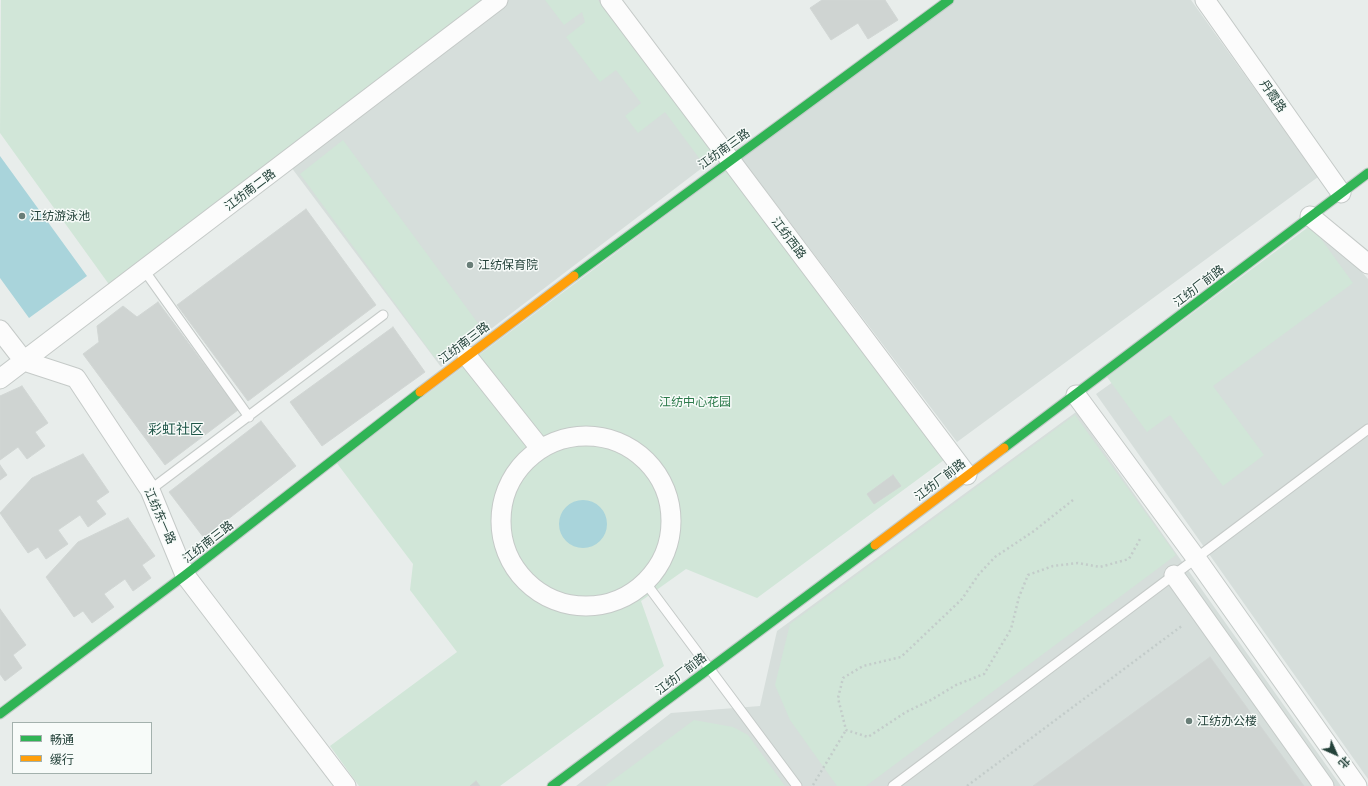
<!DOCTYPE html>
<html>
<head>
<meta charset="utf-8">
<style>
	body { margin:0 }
	#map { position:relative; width:1368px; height:786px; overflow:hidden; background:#e8edeb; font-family:Commissioner,"Noto Sans SC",sans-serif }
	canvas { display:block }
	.legend { position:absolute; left:12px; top:722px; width:140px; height:52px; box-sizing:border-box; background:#f7fbf9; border:1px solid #a3b1ad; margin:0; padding:5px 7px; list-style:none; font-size:12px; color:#24423a }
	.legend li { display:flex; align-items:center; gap:8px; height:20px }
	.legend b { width:20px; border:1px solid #a3b1ad }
	.north { position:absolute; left:1316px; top:734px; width:40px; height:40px; -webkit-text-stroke:3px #f7fbf9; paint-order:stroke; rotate:135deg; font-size:11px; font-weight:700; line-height:16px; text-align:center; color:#24423a }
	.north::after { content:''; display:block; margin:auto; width:14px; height:18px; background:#24423a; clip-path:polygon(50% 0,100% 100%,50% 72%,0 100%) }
</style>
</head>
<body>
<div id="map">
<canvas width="1368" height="786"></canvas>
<ul class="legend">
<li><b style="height:5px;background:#30b455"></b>畅通</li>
<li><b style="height:5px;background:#ff9f0a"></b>缓行</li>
</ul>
<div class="north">北</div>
</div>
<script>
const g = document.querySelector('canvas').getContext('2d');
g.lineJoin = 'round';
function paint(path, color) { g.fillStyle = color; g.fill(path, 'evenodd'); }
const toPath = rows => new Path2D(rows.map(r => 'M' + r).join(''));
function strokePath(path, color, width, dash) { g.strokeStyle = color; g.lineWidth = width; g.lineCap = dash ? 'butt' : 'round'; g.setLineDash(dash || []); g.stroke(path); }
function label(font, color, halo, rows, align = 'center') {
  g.font = font + ' Commissioner,"Noto Sans SC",sans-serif'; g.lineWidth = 3; g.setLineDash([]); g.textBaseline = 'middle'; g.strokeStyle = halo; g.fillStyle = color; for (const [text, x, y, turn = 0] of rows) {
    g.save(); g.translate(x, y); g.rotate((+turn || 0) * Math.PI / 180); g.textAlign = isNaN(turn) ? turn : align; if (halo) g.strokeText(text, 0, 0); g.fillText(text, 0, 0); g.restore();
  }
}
const built = toPath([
	[504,0,604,0,719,155,441,367,288,163],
	[954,0,1191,0,1318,177,957,442,741,158],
	[1326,231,1368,279,1368,779,1096,394],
	[1076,412,1341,786,576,786,671,713,760,706,777,631]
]);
const green = toPath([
	[498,0,113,290,0,133,1,0],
	[545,0,598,0,715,153,702,162,665,112,638,133,625,116,641,103,616,70,600,82,566,37,585,22,582,12,564,25],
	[343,140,480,326,435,358,300,174],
	[728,169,948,457,757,598,686,569,641,601,664,666,500,786,359,786,330,746,457,652,410,590,413,564,336,462],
	[1311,225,1353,283,1213,386,1264,455,1223,486,1170,415,1147,432,1107,377],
	[1075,415,1176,555,866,786,837,786,790,720,775,685,790,624],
	[694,720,733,727,748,735,785,786,605,786]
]);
const water = toPath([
	[0,156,87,276,29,318,0,278],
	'559 524a24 24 0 1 1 48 0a24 24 0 1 1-48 0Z'
]);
const building = toPath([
	[822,0,885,0,898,20,868,39,858,23,831,40,810,8,822,0],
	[306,209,376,305,248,401,177,305,306,209],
	[158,302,238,410,165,465,83,354,99,342,97,326,123,306,137,317,158,302],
	[393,327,425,372,322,446,290,402,393,327],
	[22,386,48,423,35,432,45,446,27,459,18,447,0,460,0,396,22,386],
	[261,421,296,466,204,538,169,492,261,421],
	[83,454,109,492,96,501,106,514,88,527,80,515,58,530,68,544,46,559,38,547,28,553,0,513,32,478,83,454],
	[0,465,7,475,0,480,0,465],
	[893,475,901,486,874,504,867,494,893,475],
	[128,518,155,556,142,565,151,578,133,591,125,579,104,594,114,607,92,623,83,611,74,617,46,577,78,542,128,518],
	[0,609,26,645,13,655,22,668,5,681,0,674,0,609],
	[1210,657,1304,786,1033,786,1210,657],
	[476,781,480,786,470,786,476,781]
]);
const path = toPath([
	[1073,500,1034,531,995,557,979,574,962,599,901,657,863,666,843,678,838,698,846,730,868,737,906,712,931,700,956,685,984,674,1011,629,1019,597,1028,575,1053,566,1078,563,1100,567,1129,559,1140,539],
	[813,785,846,730],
	[967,786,1183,625]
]);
const lane = toPath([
	[144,270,249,417],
	[150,490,383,315],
	[645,582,797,786],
	[893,786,1368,429]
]);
const street = toPath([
	[610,0,967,475],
	[1205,0,1341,193],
	[1310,216,1368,264],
	[0,330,24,361,76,378,150,490,185,575,346,786],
	[467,356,540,448],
	[0,379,498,0],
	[1076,395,1196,558,1357,786],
	'501 521a85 85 0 1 1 170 0a85 85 0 1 1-170 0Z',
	[1174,575,1324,786]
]);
const fast = toPath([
	[574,276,949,0],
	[1004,448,1368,173],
	[0,714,185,575,420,392],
	[552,786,875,545]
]);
const slow = toPath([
	[420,392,574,276],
	[875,545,1004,448]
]);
const markers = [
	[22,216,4,"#697e78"],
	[470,265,4,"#697e78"],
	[1189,721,4,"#697e78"]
];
const streetNames = [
	["丹霞路",1273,96,55],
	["江纺南三路",724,149,-36],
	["江纺南二路",250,190,-37],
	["江纺西路",789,238,53],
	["江纺厂前路",1199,286,-37],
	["江纺南三路",464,343,-37],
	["江纺厂前路",940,480,-37],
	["江纺东一路",160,516,66],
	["江纺南三路",208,542,-38],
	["江纺厂前路",681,674,-37]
];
const poiNames = [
	["江纺游泳池",30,216],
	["江纺保育院",478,265],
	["江纺办公楼",1197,721]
];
const parkNames = [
	["江纺中心花园",695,402]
];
const quarterNames = [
	["彩虹社区",176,429]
];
paint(built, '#d6dedb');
paint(green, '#d1e6d8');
paint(water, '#a9d4db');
paint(building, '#cfd4d2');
strokePath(building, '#d1d6d4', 1);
strokePath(lane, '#c5cac8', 11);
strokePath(street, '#c5cac8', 21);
strokePath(fast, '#c3cbc8', 11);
strokePath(slow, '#c3cbc8', 11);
strokePath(path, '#c3ccca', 2.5, [2, 3]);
strokePath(lane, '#fcfcfc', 9);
strokePath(street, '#fcfcfc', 19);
strokePath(fast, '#30b455', 9);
strokePath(slow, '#ff9f0a', 9);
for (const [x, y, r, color] of markers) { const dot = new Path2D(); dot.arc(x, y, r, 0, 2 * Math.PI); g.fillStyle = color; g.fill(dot); strokePath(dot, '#f7fbf9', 1.5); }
label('12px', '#24423a', '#f7fbf9', streetNames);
label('12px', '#24423a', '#f7fbf9', poiNames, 'left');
label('12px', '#2d7a4b', '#f7fbf9', parkNames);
label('14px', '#1f5548', '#f7fbf9', quarterNames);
</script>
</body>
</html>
